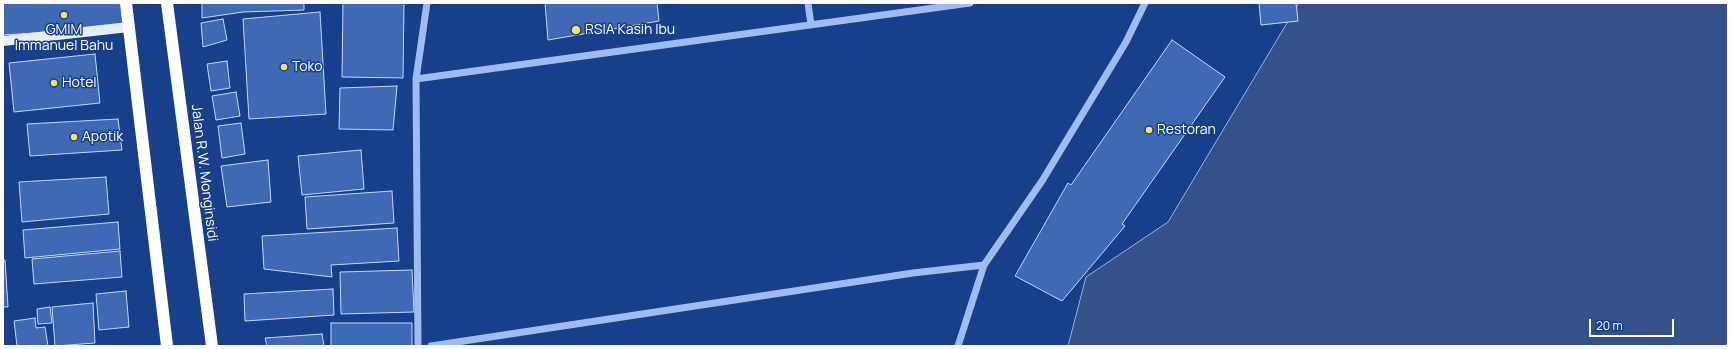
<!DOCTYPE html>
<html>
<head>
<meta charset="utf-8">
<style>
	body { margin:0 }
	#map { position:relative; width:1731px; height:349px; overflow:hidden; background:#173f8a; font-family:Manrope,sans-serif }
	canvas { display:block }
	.frame { position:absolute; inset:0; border:4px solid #fff; pointer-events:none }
	.scale { position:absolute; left:1589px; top:319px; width:85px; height:18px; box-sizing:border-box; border:2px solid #fff; border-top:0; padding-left:5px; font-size:12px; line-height:14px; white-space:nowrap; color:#fff; -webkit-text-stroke:3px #173f8a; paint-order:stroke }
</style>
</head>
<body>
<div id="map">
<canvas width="1731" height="349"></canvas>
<div class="frame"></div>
<div class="scale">20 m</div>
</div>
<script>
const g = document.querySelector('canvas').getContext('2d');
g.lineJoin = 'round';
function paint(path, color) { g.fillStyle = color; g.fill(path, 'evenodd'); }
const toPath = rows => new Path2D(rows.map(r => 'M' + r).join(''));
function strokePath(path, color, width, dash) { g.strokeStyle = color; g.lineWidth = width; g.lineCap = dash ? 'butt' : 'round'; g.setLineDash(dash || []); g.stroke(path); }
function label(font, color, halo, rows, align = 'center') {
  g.font = font + ' Manrope,sans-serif'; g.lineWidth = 3; g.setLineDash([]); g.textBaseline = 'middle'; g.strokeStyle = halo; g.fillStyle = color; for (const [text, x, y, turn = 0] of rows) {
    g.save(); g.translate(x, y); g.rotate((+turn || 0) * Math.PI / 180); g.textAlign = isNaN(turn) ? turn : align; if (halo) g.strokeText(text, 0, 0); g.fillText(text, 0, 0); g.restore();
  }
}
const water = toPath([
	[1299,3,1728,3,1728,346,1068,346,1086,277,1168,222,1299,3]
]);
const building = toPath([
	[3,3,122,3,129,27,3,35,3,3],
	[202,3,304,3,304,10,243,12,202,18,202,3],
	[343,3,404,3,403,78,342,77,343,3],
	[545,3,657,3,659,21,548,40,545,3],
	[1259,3,1296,3,1298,21,1261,25,1259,3],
	[320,12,326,114,249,119,243,19,320,12],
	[223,19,227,40,203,47,201,23,223,19],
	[1172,40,1225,77,1122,224,1125,226,1062,301,1015,276,1068,183,1071,185,1172,40],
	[95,54,100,103,14,112,9,63,95,54],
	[227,61,230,88,211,91,207,64,227,61],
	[397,86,393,130,339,129,340,88,397,86],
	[236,92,240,116,216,120,212,96,236,92],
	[118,119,122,150,30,156,27,124,118,119],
	[241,123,245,154,222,158,218,126,241,123],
	[361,150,364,189,302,195,298,156,361,150],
	[268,160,271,202,227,207,221,166,268,160],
	[106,177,109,214,22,222,19,182,106,177],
	[392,191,394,223,307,229,305,197,392,191],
	[118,222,120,249,25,258,23,230,118,222],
	[397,228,399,261,331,265,332,277,264,269,262,236,397,228],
	[120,251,122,277,34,284,32,259,120,251],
	[3,260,5,260,8,307,3,307,3,260],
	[412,270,414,312,341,314,340,272,412,270],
	[333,289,334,315,245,321,244,294,333,289],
	[126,291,129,327,99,330,96,294,126,291],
	[93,303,95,343,55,346,52,307,93,303],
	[50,307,52,323,38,324,37,309,50,307],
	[35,318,36,328,45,327,48,346,17,346,14,321,35,318],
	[331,323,412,323,412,346,331,346,331,323],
	[322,334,324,346,267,346,265,338,322,334]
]);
const minor = toPath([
	[808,3,811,25],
	[416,79,970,3],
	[418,346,416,79,427,3],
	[431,346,913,273,984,265],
	[958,346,984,265,1042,181,1126,42,1145,3]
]);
const major = toPath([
	[3,41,129,27]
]);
const highway = toPath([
	[126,3,167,346],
	[167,3,212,346]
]);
const markers = [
	[64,15,4,"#ffdf5d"],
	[576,30,5,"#ffdf5d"],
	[284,67,4,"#ffdf5d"],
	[54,83,4,"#ffdf5d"],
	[1149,130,4,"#ffdf5d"],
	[74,137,4,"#ffdf5d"]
];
const poiNames = [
	["GMIM",64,30,"center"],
	["Immanuel Bahu",64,46,"center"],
	["RSIA Kasih Ibu",585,30],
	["Toko",292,67],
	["Hotel",62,83],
	["Restoran",1157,130],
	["Apotik",82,137]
];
const streetNames = [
	["Jalan R.W. Monginsidi",204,173,83]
];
paint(water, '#34518a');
strokePath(water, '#92b5f1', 1);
paint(building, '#3f69b3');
strokePath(building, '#c5d9fb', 1);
strokePath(minor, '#9fbcef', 7);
strokePath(major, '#e7eeff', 10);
strokePath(highway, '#fff', 12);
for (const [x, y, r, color] of markers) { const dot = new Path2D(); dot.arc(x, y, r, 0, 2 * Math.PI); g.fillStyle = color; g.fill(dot); strokePath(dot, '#173f8a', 1.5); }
label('14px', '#fff', '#173f8a', poiNames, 'left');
label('14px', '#fff', '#173f8a', streetNames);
</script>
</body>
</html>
